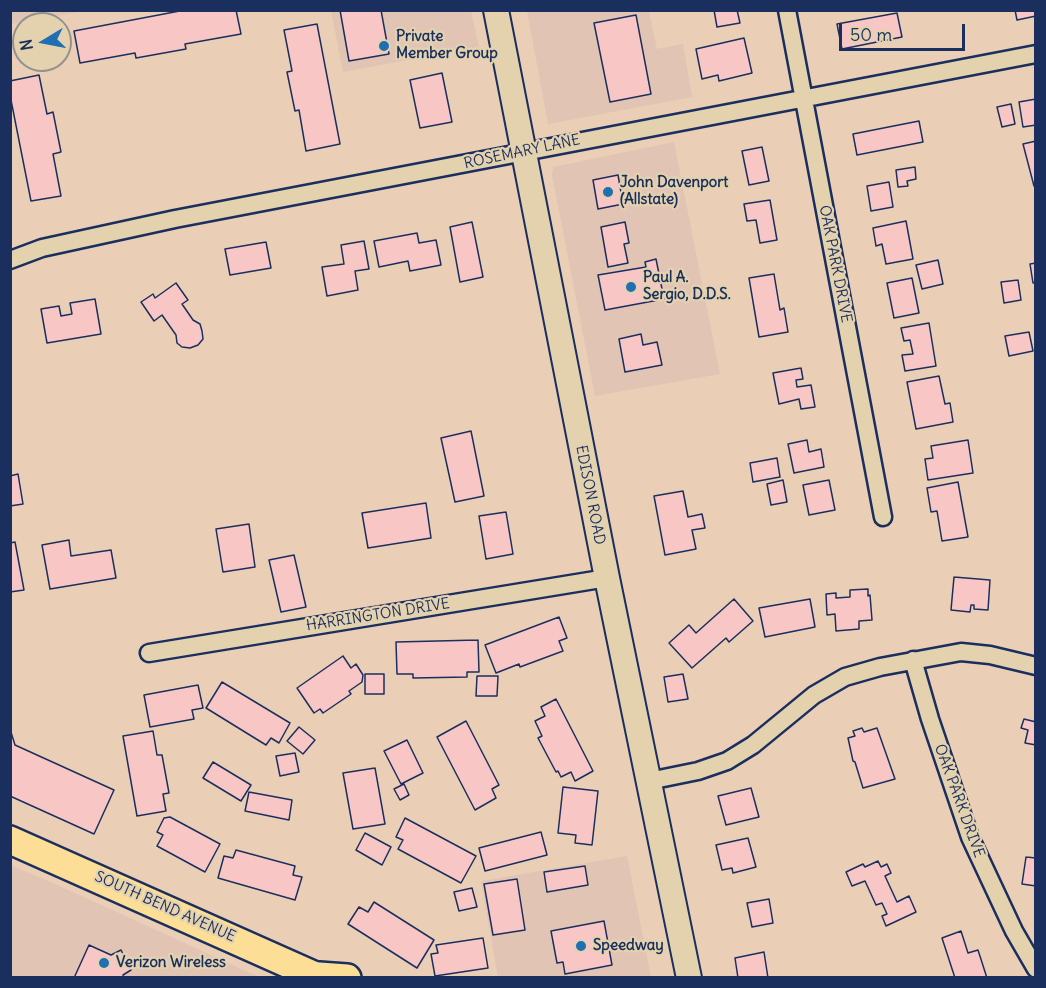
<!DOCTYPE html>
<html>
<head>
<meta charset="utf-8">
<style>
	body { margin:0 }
	#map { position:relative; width:1046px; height:988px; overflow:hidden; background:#eacfb6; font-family:Delius,sans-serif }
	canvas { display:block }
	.frame { position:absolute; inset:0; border:12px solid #1b2f5e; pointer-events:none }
	.north { position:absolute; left:12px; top:12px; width:60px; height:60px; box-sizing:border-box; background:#e4d2af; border:2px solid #94918f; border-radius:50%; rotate:260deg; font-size:16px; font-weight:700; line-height:24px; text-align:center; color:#1b2f5e }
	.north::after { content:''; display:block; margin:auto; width:21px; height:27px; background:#1f6fb2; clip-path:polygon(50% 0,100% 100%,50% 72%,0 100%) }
	.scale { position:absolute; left:839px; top:24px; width:126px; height:27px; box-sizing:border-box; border:3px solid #1b2f5e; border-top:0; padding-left:8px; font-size:18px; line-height:21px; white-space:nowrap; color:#1b2f5e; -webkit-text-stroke:4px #e4d2af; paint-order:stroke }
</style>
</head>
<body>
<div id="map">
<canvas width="1046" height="988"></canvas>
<div class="frame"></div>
<div class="north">N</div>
<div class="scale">50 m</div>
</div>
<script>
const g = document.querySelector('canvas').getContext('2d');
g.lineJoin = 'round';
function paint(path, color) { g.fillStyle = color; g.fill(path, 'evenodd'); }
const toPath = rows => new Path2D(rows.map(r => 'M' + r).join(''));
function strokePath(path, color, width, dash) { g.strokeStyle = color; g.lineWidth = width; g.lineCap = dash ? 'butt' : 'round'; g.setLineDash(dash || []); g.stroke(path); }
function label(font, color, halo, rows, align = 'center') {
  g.font = font + ' Delius,sans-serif'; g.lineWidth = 4.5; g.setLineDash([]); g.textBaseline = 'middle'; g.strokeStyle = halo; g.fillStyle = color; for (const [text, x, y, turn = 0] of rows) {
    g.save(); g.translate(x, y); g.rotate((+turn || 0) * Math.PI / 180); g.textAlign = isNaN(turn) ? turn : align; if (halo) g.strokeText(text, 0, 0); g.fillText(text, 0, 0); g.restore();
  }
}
const built = toPath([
	[11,10,84,10,84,11,11,24],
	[331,11,471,11,479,47,343,72],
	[527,11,649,11,657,49,683,44,692,97,548,124],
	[674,142,720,374,595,396,552,175,553,167],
	[627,856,651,977,498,977,481,881],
	[10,865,51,882,259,977,11,977]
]);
const building = toPath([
	[185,10,236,10,241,34,185,44,186,49,136,58,135,53,80,63,74,31,185,10],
	[340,10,381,10,389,54,349,61,340,10],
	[714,10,737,10,740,23,717,27,714,10],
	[1015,10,1036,10,1036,16,1017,20,1015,10],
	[897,13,902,37,842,49,837,24,897,13],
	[636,15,651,94,610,102,594,23,636,15],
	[317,24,340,144,306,151,299,110,295,111,287,72,292,71,284,30,317,24],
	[744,38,752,73,719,81,718,75,702,79,696,49,744,38],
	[442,73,452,122,420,128,410,80,442,73],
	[39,75,47,114,53,112,61,152,53,154,61,196,31,201,10,95,10,81,39,75],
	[1036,99,1036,125,1023,127,1019,102,1036,99],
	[1011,104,1015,124,1002,127,997,107,1011,104],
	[919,121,923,142,857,155,853,134,919,121],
	[1036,141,1036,186,1034,186,1023,144,1036,141],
	[762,147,769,181,749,185,742,151,762,147],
	[915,167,916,179,907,181,908,186,898,187,896,170,915,167],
	[618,175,623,204,598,209,593,180,618,175],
	[889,182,893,207,871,211,867,186,889,182],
	[770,200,777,240,760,243,756,220,747,221,744,204,770,200],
	[906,221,913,259,886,264,882,244,876,246,873,228,906,221],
	[472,222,483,277,460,282,450,227,472,222],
	[625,222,629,243,624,244,628,263,608,267,601,227,625,222],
	[417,233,419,243,436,240,441,265,410,271,408,261,379,267,374,241,417,233],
	[364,241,369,269,355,271,358,290,327,296,322,267,344,264,341,245,364,241],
	[266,242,271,268,230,275,225,249,266,242],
	[656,259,664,299,605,310,598,275,646,267,645,262,656,259],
	[938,260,943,284,922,289,916,265,938,260],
	[1036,263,1036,283,1033,283,1030,264,1036,263],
	[774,274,780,310,784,308,788,332,759,337,749,278,774,274],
	[912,278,919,313,894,318,887,283,912,278],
	[1018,280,1021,300,1004,303,1001,282,1018,280],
	[176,283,188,300,182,304,193,320,200,324,202,331,203,339,198,345,190,348,182,347,177,343,176,335,162,315,154,321,141,302,153,294,155,298,176,283],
	[95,299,101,334,47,343,41,309,59,306,61,316,72,314,70,303,95,299],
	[929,323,936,366,905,371,902,355,913,354,910,340,904,341,901,328,929,323],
	[1029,332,1033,351,1009,356,1005,336,1029,332],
	[641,334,643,345,657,342,662,365,625,372,619,339,641,334],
	[801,368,803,379,796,380,797,387,811,385,815,407,801,409,799,399,779,404,773,373,801,368],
	[939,376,945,404,950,403,953,422,916,429,907,382,939,376],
	[471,431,484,496,455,502,441,438,471,431],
	[807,440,809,452,821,449,824,467,794,473,788,444,807,440],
	[968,440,973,473,928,480,925,459,933,458,931,446,968,440],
	[777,458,780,477,753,482,750,463,777,458],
	[18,474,23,504,10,506,10,476,18,474],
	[783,480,787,502,771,505,767,484,783,480],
	[829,480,835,510,809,515,803,485,829,480],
	[958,482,968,537,942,541,937,511,931,512,927,488,958,482],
	[683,491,688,517,702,514,705,528,692,530,696,549,665,555,654,496,683,491],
	[426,503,431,538,368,548,362,513,426,503],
	[506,512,513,554,486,559,479,516,506,512],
	[249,524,255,567,223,572,216,529,249,524],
	[69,540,71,556,111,550,116,578,50,589,42,545,69,540],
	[15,542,24,590,10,592,10,543,15,542],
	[294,555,306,607,281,612,269,560,294,555],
	[954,577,990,580,988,610,974,609,974,605,971,605,970,612,951,610,954,577],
	[868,589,868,596,870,595,872,620,859,621,859,629,836,631,835,614,827,615,826,594,836,593,836,598,850,597,850,590,868,589],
	[734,599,753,621,729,642,726,638,692,668,669,643,689,625,696,633,734,599],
	[810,599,815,627,765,637,759,608,810,599],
	[559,617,567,638,559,641,563,651,520,667,519,664,496,673,485,645,559,617],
	[478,640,479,672,467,672,467,677,413,678,413,674,397,674,396,642,478,640],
	[343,656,351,668,356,664,363,675,362,682,349,691,351,694,323,713,320,709,314,713,297,688,343,656],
	[365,674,384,674,384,694,365,694,365,674],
	[683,674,688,699,668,702,664,677,683,674],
	[477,676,498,676,497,696,476,696,477,676],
	[222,682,290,723,279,743,271,738,266,745,206,708,222,682],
	[198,685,203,708,192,710,194,719,150,727,144,695,198,685],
	[556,699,593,771,575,781,571,772,561,777,558,771,556,772,538,738,542,736,535,721,545,716,541,707,556,699],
	[1024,719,1036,722,1036,745,1025,743,1028,730,1021,728,1024,719],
	[466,721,499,785,492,789,496,798,475,810,437,737,466,721],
	[299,727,315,740,303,754,287,741,299,727],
	[862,728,864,732,877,728,895,779,863,788,855,762,853,761,848,738,855,736,853,731,862,728],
	[10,729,15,745,114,790,94,834,10,796,10,729],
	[153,731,157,755,162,755,169,793,163,794,166,811,137,816,123,736,153,731],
	[407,740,423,773,401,784,384,751,407,740],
	[295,753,299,772,280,776,276,756,295,753],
	[213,762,251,785,241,801,203,778,213,762],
	[375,768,385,824,353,829,343,773,375,768],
	[404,784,409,795,400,800,394,789,404,784],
	[563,787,598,791,592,845,575,843,576,835,558,833,563,787],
	[751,788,759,817,726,825,718,796,751,788],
	[249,792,292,800,289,820,245,811,249,792],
	[170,817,220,844,205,872,157,846,163,835,157,832,164,818,170,817],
	[405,818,476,856,461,883,398,849,403,840,396,837,405,818],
	[541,832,547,855,485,871,479,848,541,832],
	[365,833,391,847,382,865,356,850,365,833],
	[748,838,756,867,733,873,732,868,722,870,716,845,748,838],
	[236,850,295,866,293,875,302,877,295,900,218,878,224,856,233,858,236,850],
	[1026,857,1036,858,1036,886,1022,884,1026,857],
	[878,861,881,867,887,864,891,873,885,876,897,902,909,896,916,912,886,926,882,916,887,914,882,903,876,905,865,881,852,886,846,872,863,864,865,867,878,861],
	[585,866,588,885,547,892,544,872,585,866],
	[517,879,525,930,493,935,484,884,517,879],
	[472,888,477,907,459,911,454,892,472,888],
	[769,899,773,923,752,927,747,903,769,899],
	[374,902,434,940,417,968,348,924,359,907,368,912,374,902],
	[604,921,612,965,565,974,563,962,557,963,551,931,604,921],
	[961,931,968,953,978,950,987,978,955,978,942,938,961,931],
	[483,938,488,968,435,976,431,954,438,953,436,945,483,938],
	[89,945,111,955,121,950,131,970,123,975,124,978,74,978,89,945],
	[764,952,768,978,738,978,735,958,764,952]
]);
const minor = toPath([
	[787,10,883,517],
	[10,260,42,248,175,219,1036,54],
	[149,653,607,578],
	[913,660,930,719,970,837,1014,931,1036,969],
	[649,781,698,771,727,761,753,745,814,695,845,677,880,667,961,652,990,655,1036,666]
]);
const secondary = toPath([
	[496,10,607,578,689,978]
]);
const primary = toPath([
	[10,840,320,978],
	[319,976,347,978]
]);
const markers = [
	[384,46,6,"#1f6fb2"],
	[608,192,6,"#1f6fb2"],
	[631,287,6,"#1f6fb2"],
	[581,946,6,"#1f6fb2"],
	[104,963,6,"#1f6fb2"]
];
const poiNames = [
	["Private",396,37],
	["Member Group",396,54],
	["John Davenport",620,183],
	["(Allstate)",620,200],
	["Paul A.",643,278],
	["Sergio, D.D.S.",643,295],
	["Speedway",593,946],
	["Verizon Wireless",116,963]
];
const streetNames = [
	["ROSEMARY LANE",522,152,-12],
	["OAK PARK DRIVE",835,264,79],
	["EDISON ROAD",590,495,79],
	["HARRINGTON DRIVE",378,615,-9],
	["OAK PARK DRIVE",959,801,70],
	["SOUTH BEND AVENUE",165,907,24]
];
paint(built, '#e1c4b4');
paint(building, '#f8c7c5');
strokePath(building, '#1b2f5e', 1.5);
strokePath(minor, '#1b2f5e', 21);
strokePath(secondary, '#1b2f5e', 28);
strokePath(primary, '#1b2f5e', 32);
strokePath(minor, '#e4d2af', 16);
strokePath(secondary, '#e4d2af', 24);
strokePath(primary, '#fdde96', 27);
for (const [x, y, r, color] of markers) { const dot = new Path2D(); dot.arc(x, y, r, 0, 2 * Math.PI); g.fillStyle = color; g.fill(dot); strokePath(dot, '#e4d2af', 2); }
label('bold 15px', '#1b2f5e', '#e4d2af', poiNames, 'left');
label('15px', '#1b2f5e', '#e4d2af', streetNames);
</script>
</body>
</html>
